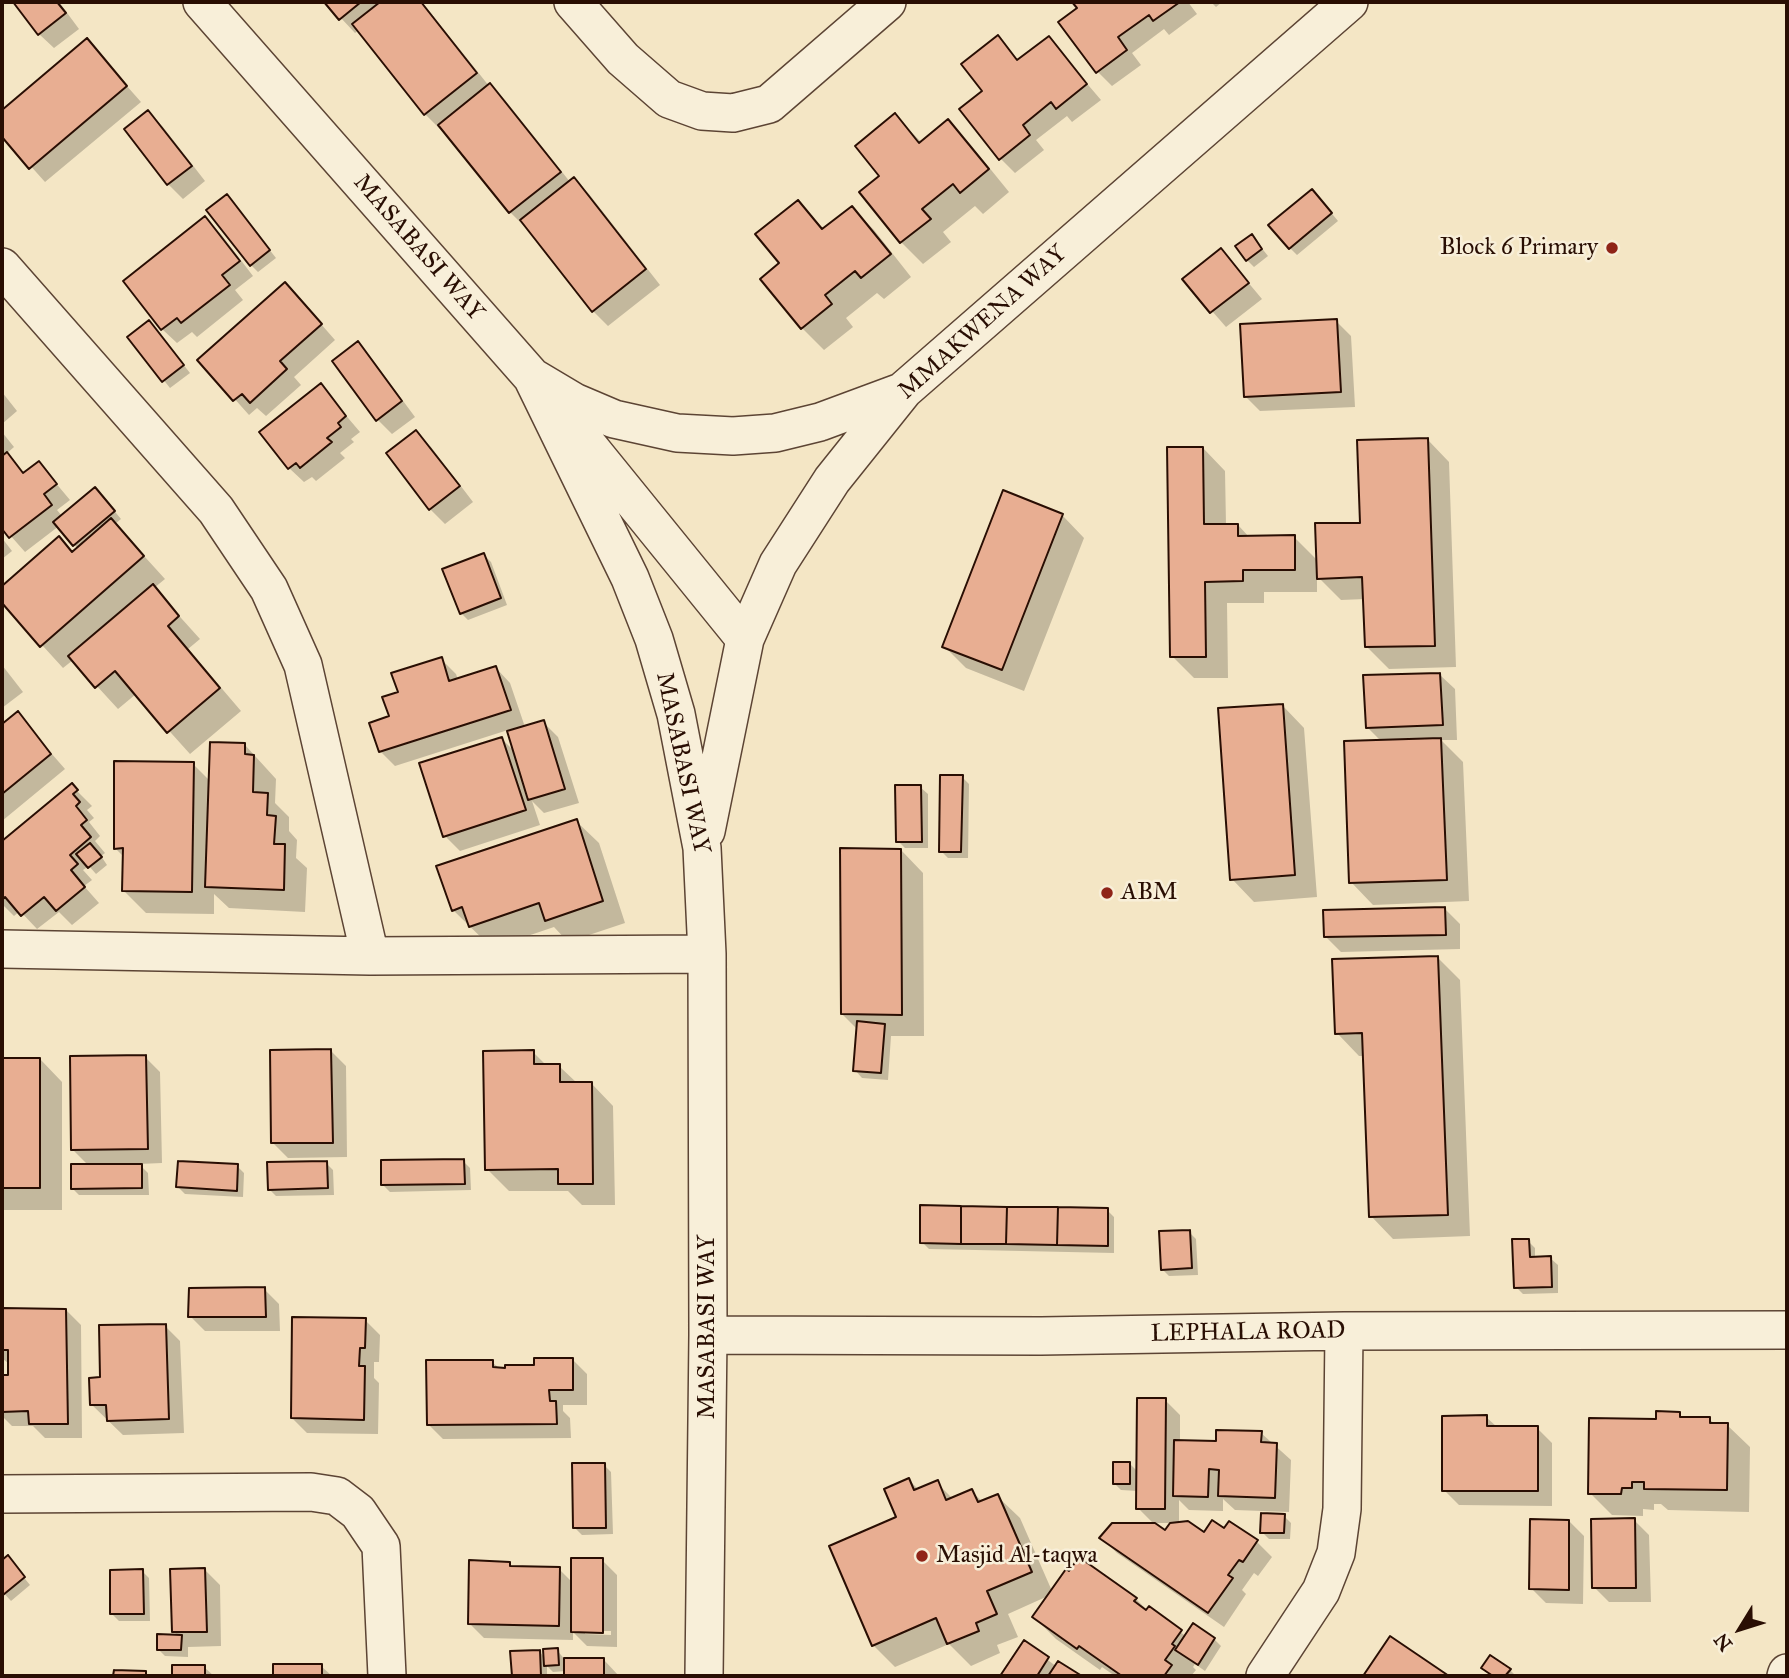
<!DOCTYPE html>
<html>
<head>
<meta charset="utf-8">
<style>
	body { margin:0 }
	#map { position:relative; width:1789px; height:1678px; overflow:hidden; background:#f4e6c5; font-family:"IM FELL Great Primer",serif }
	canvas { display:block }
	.frame { position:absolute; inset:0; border:4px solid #290e03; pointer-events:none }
	.north { position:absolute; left:1705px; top:1594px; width:70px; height:70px; -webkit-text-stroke:5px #f8efd9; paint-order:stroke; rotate:232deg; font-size:19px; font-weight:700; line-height:28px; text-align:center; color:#290e03 }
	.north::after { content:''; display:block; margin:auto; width:24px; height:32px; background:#290e03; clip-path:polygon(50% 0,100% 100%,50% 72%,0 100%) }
</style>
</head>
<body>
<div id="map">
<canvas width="1789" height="1678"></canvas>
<div class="frame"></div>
<div class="north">N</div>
</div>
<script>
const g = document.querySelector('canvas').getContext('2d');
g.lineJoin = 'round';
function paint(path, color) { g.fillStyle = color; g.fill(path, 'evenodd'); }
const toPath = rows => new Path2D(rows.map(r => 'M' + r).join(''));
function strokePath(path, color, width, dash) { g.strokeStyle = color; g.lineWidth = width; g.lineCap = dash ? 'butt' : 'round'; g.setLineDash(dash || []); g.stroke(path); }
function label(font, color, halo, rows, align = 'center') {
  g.font = font + ' "IM FELL Great Primer",serif'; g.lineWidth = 5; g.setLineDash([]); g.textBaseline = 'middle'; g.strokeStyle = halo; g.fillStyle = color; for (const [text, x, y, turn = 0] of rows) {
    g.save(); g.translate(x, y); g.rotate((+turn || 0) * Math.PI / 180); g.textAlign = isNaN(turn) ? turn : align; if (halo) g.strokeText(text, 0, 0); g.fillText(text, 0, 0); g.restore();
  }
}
const shadow = toPath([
	[15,2,59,2,79,29,54,48,39,34],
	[326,2,422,2,489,86,490,85,505,100,570,182,574,179,589,194,660,285,608,326,593,311,526,226,525,227,510,212,442,127,440,129,425,114,359,30,355,33],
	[1074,2,1188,2,1197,14,1169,35,1164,29,1132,53,1141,65,1112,86,1097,71,1080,9],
	[1211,2,1222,2,1216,7],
	[998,37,1019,61,1048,38,1101,100,1072,122,1067,116,1036,140,1044,150,1015,173,1000,158],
	[87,41,141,102,45,182,2,134,2,112],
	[148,112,163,127,205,181,183,199,168,184],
	[895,115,922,143,948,121,970,144,1009,192,983,214,975,206,943,232,951,242,923,264,901,242,861,193,881,176],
	[227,196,276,258,258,272,251,265],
	[1319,198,1338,221,1297,255,1290,248],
	[798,202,824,229,852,208,874,230,911,277,884,299,877,293,846,318,853,327,824,350,802,328,763,279,781,264],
	[205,219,220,233,253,276,235,290,243,300,197,337,192,332,177,343,162,329],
	[1252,236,1268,256,1254,267,1247,260],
	[1221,250,1262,299,1226,327,1184,279],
	[299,299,335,340,294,377,301,385,266,416,257,408,249,415,200,360],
	[1336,321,1351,336,1355,407,1260,411,1245,396],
	[156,330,190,373,170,388,130,338],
	[357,344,372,359,415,417,392,434,377,419],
	[320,385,360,432,351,439,354,442,340,453,345,458,316,481,312,477,304,482,289,468],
	[2,392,17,411,2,424],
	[2,432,14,447,6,454,25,474,39,463,70,500,57,510,62,516,102,496,121,519,115,524,165,579,154,588,200,639,188,649,241,711,190,754,136,694,118,709,73,660,63,668,2,601,2,589,59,538,73,553,78,549,59,526,25,552,2,526],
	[416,432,431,447,473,502,445,524,430,509,388,454],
	[1427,439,1449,462,1456,667,1389,669,1366,646,1365,599,1341,600,1317,576,1317,592,1264,592,1264,603,1227,603,1228,678,1194,678,1172,656,1203,448,1225,471,1226,525,1238,525,1250,538,1294,537,1318,561,1362,524],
	[1062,515,1084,538,1024,691,966,668,944,646],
	[2,538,12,551,2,559],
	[484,555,491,562,507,605,468,620,461,613],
	[441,659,456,674,458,680,496,668,510,683,525,727,543,722,558,737,579,803,544,813,532,801,540,825,460,851,445,836,502,739,515,752,508,730,395,766,380,751,400,693],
	[2,665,23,692,2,708],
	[1440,675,1455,689,1457,740,1441,740,1463,762,1469,901,1373,905,1351,882,1382,742,1367,727],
	[1282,705,1304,728,1317,897,1254,902,1232,879],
	[17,714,65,769,2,821,2,727],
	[245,745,276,779,275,803,289,817,289,831,297,840,296,858,307,868,305,912,229,908,214,894,214,914,146,913,124,891,124,857,115,848,193,764,210,781],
	[962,777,969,784,968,858,948,858,941,851],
	[72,786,92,806,87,810,94,818,89,822,100,836,95,841,105,853,101,856,107,865,96,874,89,866,83,870,92,880,84,886,99,903,72,925,59,912,37,929,20,911,14,916,2,904,2,843],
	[920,787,928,794,928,848,905,848,898,841],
	[576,821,599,843,625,923,568,942,554,927,492,948,453,910],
	[901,850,923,873,924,1036,891,1036,888,1080,862,1078,855,1070,858,1030,842,1014],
	[1445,909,1460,924,1460,949,1341,952,1326,937],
	[1438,958,1460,980,1470,1236,1393,1239,1371,1216,1365,1056,1359,1056,1337,1033],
	[331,1051,346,1066,347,1157,288,1158,273,1143],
	[533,1052,547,1066,559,1066,577,1083,591,1083,613,1106,615,1205,582,1205,568,1191,509,1191,487,1169],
	[145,1057,160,1072,162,1163,139,1164,148,1173,149,1195,79,1195,72,1188,89,1166,72,1149],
	[2,1059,40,1059,62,1082,62,1210,2,1210],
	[463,1161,470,1168,471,1190,390,1192,383,1185],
	[326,1163,333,1170,334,1195,276,1196,269,1189],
	[237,1166,244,1173,243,1197,185,1194,178,1187],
	[1107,1210,1114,1217,1114,1253,929,1249,922,1242],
	[1189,1232,1196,1239,1198,1275,1169,1276,1162,1269],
	[1528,1241,1535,1248,1535,1259,1550,1258,1558,1265,1558,1293,1523,1294,1516,1287],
	[264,1289,279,1304,280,1331,205,1331,190,1316],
	[2,1310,66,1310,81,1325,82,1438,45,1438,33,1426,12,1426,2,1416,2,1377,10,1377,9,1364,2,1358],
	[365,1320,380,1335,379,1362,374,1362,374,1378,379,1383,378,1434,307,1433,292,1418],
	[165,1326,180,1341,184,1433,123,1435,92,1405,102,1379],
	[572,1359,587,1374,587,1405,563,1405,563,1411,570,1418,571,1438,443,1439,428,1424,492,1362,500,1369,507,1370],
	[1165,1400,1180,1415,1180,1442,1218,1442,1261,1433,1291,1460,1289,1512,1235,1510,1223,1499,1223,1511,1189,1510,1179,1500,1179,1523,1205,1534,1224,1531,1229,1523,1257,1542,1272,1557,1258,1576,1254,1573,1242,1590,1246,1594,1224,1627,1117,1553,1102,1538,1165,1533,1172,1523,1153,1523,1138,1508,1138,1491,1121,1490,1114,1483,1130,1464,1138,1472],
	[1679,1414,1684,1419,1709,1419,1716,1425,1727,1425,1750,1447,1749,1512,1668,1510,1661,1504,1654,1504,1654,1510,1643,1509,1643,1516,1612,1515,1590,1493,1658,1421],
	[1486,1417,1497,1427,1537,1428,1552,1443,1552,1506,1459,1505,1444,1490],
	[604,1465,611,1472,613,1534,582,1535,575,1528],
	[909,1480,919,1490,937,1483,953,1499,971,1491,983,1502,997,1496,1020,1518,1052,1591,1136,1599,1148,1611,1186,1636,1214,1639,1221,1646,1205,1671,1195,1664,1193,1667,1196,1670,1191,1676,1115,1676,1102,1667,1100,1670,1056,1639,1034,1617,1048,1596,1008,1614,1018,1637,997,1645,1000,1653,971,1666,949,1644,895,1667,873,1645,899,1518],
	[1284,1516,1291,1523,1290,1539,1269,1539,1262,1532],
	[1634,1520,1649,1535,1651,1602,1609,1602,1594,1587],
	[1569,1521,1584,1536,1583,1604,1546,1603,1531,1588],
	[8,1558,30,1585,11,1601,2,1591,2,1563],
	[602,1560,617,1575,617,1647,587,1646,573,1632,573,1640,484,1638,469,1623,509,1563,514,1568,559,1569,572,1582],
	[585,1631,611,1631,611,1635,585,1634],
	[205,1570,220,1585,221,1646,188,1647,188,1657,165,1656,158,1649,178,1636,174,1632],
	[142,1571,149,1578,150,1621,119,1621,112,1614],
	[1024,1642,1057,1667,1059,1663,1079,1676,1002,1676],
	[557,1650,565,1660,604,1660,619,1676,566,1676,566,1671,553,1672,547,1666,547,1676,513,1676,512,1652,539,1651,545,1658],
	[174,1666,204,1667,214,1676,174,1676],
	[274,1666,321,1666,332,1676,274,1676],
	[1484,1668,1510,1670,1516,1676,1493,1676]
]);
const building = toPath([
	[13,2,57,2,66,13,38,35,13,2],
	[324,2,361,2,339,20,324,2],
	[380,2,421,2,477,73,424,115,352,24,380,2],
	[1072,2,1180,2,1153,21,1149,15,1118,37,1127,50,1096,73,1058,22,1077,8,1072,2],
	[998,35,1017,60,1049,36,1087,84,1056,109,1051,102,1023,125,1030,135,999,160,959,109,982,91,961,64,998,35],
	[87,38,127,86,29,169,2,137,2,110,87,38],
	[490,83,561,172,509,213,438,125,490,83],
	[148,110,192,166,167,185,124,129,148,110],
	[895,113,919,143,948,119,989,169,960,193,953,184,922,209,931,219,900,243,859,192,879,176,855,146,895,113],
	[574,177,646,269,592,312,520,220,574,177],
	[1312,189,1332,213,1289,249,1268,225,1312,189],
	[227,194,270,250,250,266,206,210,227,194],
	[798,200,822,229,852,206,891,254,861,278,855,271,825,295,832,304,801,329,760,279,779,263,755,234,798,200],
	[205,216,240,261,222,275,230,285,181,323,177,318,161,330,123,281,205,216],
	[1252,234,1262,249,1246,261,1235,246,1252,234],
	[1221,248,1249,283,1210,313,1182,279,1221,248],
	[285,282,322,324,280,361,287,369,250,403,242,394,233,401,197,360,285,282],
	[1337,319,1341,392,1244,397,1240,324,1337,319],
	[149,320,184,365,162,382,127,337,149,320],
	[358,341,402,401,376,421,332,361,358,341],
	[321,383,346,416,338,423,341,427,327,438,332,442,300,468,296,463,288,469,259,432,321,383],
	[416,430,460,486,429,510,386,453,416,430],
	[1428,438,1435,646,1365,647,1362,577,1317,579,1315,523,1360,523,1357,440,1428,438],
	[1167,447,1203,447,1204,524,1238,524,1238,536,1295,535,1295,570,1243,570,1243,581,1205,582,1206,657,1170,657,1167,447],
	[7,452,23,473,39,461,57,484,44,494,52,505,9,538,2,529,2,456,7,452],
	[95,487,115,511,73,546,53,522,95,487],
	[1003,490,1063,514,1002,670,942,647,1003,490],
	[111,518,144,556,40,647,2,603,2,586,59,536,72,552,111,518],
	[484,553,501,598,460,614,442,569,484,553],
	[153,584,179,616,168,626,220,688,167,733,115,671,95,688,68,656,153,584],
	[442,657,449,681,496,666,511,710,379,752,369,723,389,716,382,697,398,692,391,673,442,657],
	[1440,673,1443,725,1366,728,1363,675,1440,673],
	[1283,704,1295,875,1230,880,1218,708,1283,704],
	[18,711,51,754,2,794,2,724,18,711],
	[544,720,565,789,528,800,507,731,544,720],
	[502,737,526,810,443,837,419,763,502,737],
	[1441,738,1447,880,1349,883,1344,741,1441,738],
	[210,742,245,743,245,754,254,755,253,792,268,793,267,815,276,816,274,844,285,844,284,890,205,887,210,742],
	[114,761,194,762,192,892,122,891,123,848,114,849,114,761],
	[940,775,963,775,961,852,939,852,940,775],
	[72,783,78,790,73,794,80,802,76,806,87,820,81,825,91,837,70,855,78,864,71,870,85,887,56,911,44,897,21,916,5,897,2,900,2,841,72,783],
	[895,785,921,785,922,842,896,842,895,785],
	[577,819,603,901,545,921,539,903,469,927,462,907,452,911,436,866,577,819],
	[90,843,102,857,88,868,76,854,90,843],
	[840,848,901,849,902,1015,841,1014,840,848],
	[1445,907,1446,935,1324,937,1323,910,1445,907],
	[1438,956,1448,1215,1369,1217,1362,1033,1335,1034,1332,959,1438,956],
	[857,1021,885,1024,881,1073,853,1071,857,1021],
	[331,1049,333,1143,271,1143,270,1050,331,1049],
	[534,1050,534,1064,560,1064,560,1082,592,1082,593,1184,558,1184,558,1169,485,1170,483,1051,534,1050],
	[146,1055,148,1149,71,1150,70,1056,146,1055],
	[2,1058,40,1058,40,1188,2,1188,2,1058],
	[464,1159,465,1184,381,1185,381,1160,464,1159],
	[178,1161,238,1164,237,1191,176,1187,178,1161],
	[327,1161,328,1188,268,1190,267,1162,327,1161],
	[71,1164,142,1164,142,1188,71,1189,71,1164],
	[920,1205,961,1206,961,1244,920,1243,920,1205],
	[961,1206,1007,1207,1006,1244,961,1244,961,1206],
	[1007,1207,1058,1207,1057,1245,1006,1244,1007,1207],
	[1058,1207,1108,1208,1108,1246,1057,1245,1058,1207],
	[1190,1230,1192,1268,1161,1270,1159,1231,1190,1230],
	[1512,1239,1529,1239,1530,1257,1551,1256,1552,1287,1514,1288,1512,1239],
	[265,1287,266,1317,188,1317,189,1288,265,1287],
	[2,1308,66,1309,68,1424,29,1424,28,1411,2,1412,2,1375,8,1375,8,1350,2,1350,2,1308],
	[292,1317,366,1318,365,1348,360,1348,359,1366,365,1366,364,1420,291,1418,292,1317],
	[166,1324,169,1419,107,1421,106,1405,90,1405,89,1378,100,1377,99,1325,166,1324],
	[534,1358,573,1358,573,1390,549,1390,550,1401,556,1401,557,1424,427,1425,426,1360,493,1360,493,1367,505,1368,505,1365,534,1365,534,1358],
	[1137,1398,1166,1398,1165,1509,1136,1509,1137,1398],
	[1656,1411,1680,1412,1680,1417,1710,1417,1710,1423,1728,1423,1727,1490,1644,1489,1644,1482,1632,1482,1632,1488,1622,1488,1621,1494,1588,1494,1589,1418,1656,1419,1656,1411],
	[1487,1415,1487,1426,1538,1426,1538,1491,1442,1491,1442,1416,1487,1415],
	[1216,1430,1262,1431,1261,1442,1277,1443,1275,1498,1218,1496,1219,1470,1209,1469,1208,1497,1173,1496,1174,1440,1216,1441,1216,1430],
	[1113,1462,1130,1462,1130,1484,1113,1484,1113,1462],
	[572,1463,605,1463,606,1528,573,1528,572,1463],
	[909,1478,914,1490,938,1480,946,1500,972,1489,978,1502,998,1494,1032,1572,987,1591,997,1614,976,1623,979,1631,947,1644,936,1618,872,1646,829,1546,896,1517,884,1489,909,1478],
	[1261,1513,1285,1514,1284,1533,1260,1533,1261,1513],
	[1635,1518,1636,1588,1592,1588,1591,1519,1635,1518],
	[1530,1519,1569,1520,1569,1590,1529,1589,1530,1519],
	[1212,1520,1224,1528,1229,1521,1258,1540,1243,1562,1239,1560,1228,1575,1233,1578,1208,1613,1099,1538,1112,1523,1155,1523,1165,1530,1170,1523,1188,1521,1204,1532,1212,1520],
	[8,1555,25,1577,3,1595,2,1560,8,1555],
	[1079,1557,1137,1598,1134,1601,1146,1610,1149,1606,1182,1630,1172,1644,1175,1646,1165,1660,1172,1665,1164,1676,1122,1676,1079,1646,1077,1649,1032,1617,1066,1569,1069,1571,1079,1557],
	[571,1558,603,1558,603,1633,571,1632,571,1558],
	[469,1560,510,1562,510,1566,560,1567,559,1626,468,1624,469,1560],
	[205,1568,207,1632,172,1632,170,1569,205,1568],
	[143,1569,144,1614,110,1614,110,1570,143,1569],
	[1193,1623,1215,1638,1198,1665,1175,1650,1193,1623],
	[157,1634,182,1635,181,1650,157,1650,157,1634],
	[1390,1636,1449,1676,1363,1676,1390,1636],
	[1024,1640,1049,1657,1037,1676,1000,1676,1024,1640],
	[558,1648,559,1665,544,1666,543,1649,558,1648],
	[540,1650,541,1676,512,1676,510,1651,540,1650],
	[1490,1655,1511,1669,1505,1676,1493,1676,1481,1668,1490,1655],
	[564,1658,604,1658,604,1676,564,1676,564,1658],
	[1058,1661,1082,1676,1048,1676,1058,1661],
	[273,1664,322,1664,322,1676,273,1676,273,1664],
	[172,1665,205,1665,205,1676,172,1676,172,1665],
	[114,1670,146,1671,146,1676,113,1676,114,1670]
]);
const street = toPath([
	[202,2,532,377,630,578,654,639,676,714,702,848,707,954,708,1335,704,1676],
	[573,2,623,59,669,99,702,111,733,113,769,104,887,2],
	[2,267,216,510,269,589,303,665,370,956],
	[532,377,574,402,614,419,677,433,733,436,775,433,820,422,901,392],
	[573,427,745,639],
	[706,831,745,639,778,564,832,480,904,390,1349,2],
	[2,949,370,956,707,954],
	[708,1335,1041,1336,1344,1331,1787,1330],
	[2,1494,311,1492,337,1496,358,1512,381,1546,387,1676],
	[1265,1676,1321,1591,1336,1553,1342,1509,1344,1331],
	[1786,1676,1787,1673]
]);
const markers = [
	[1612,248,7,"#8f2418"],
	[1107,893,7,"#8f2418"],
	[922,1556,7,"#8f2418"]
];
const streetNames = [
	["MASABASI WAY",418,248,49],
	["MMAKWENA WAY",983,323,-42],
	["MASABASI WAY",682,763,78],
	["MASABASI WAY",708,1327,-90],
	["LEPHALA ROAD",1248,1333,-1]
];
const poiNames = [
	["Block 6 Primary",1598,248,"right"],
	["ABM",1121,893],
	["Masjid Al-taqwa",936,1556]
];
paint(shadow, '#0003');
paint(building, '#e8ae92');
strokePath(building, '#290e03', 2);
strokePath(street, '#5c4434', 40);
strokePath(street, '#f8efd9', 37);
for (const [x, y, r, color] of markers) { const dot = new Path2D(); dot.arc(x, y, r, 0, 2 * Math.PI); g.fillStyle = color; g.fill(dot); strokePath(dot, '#f8efd9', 2.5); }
label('24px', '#290e03', '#f8efd9', streetNames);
label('24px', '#290e03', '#f8efd9', poiNames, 'left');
</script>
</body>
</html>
